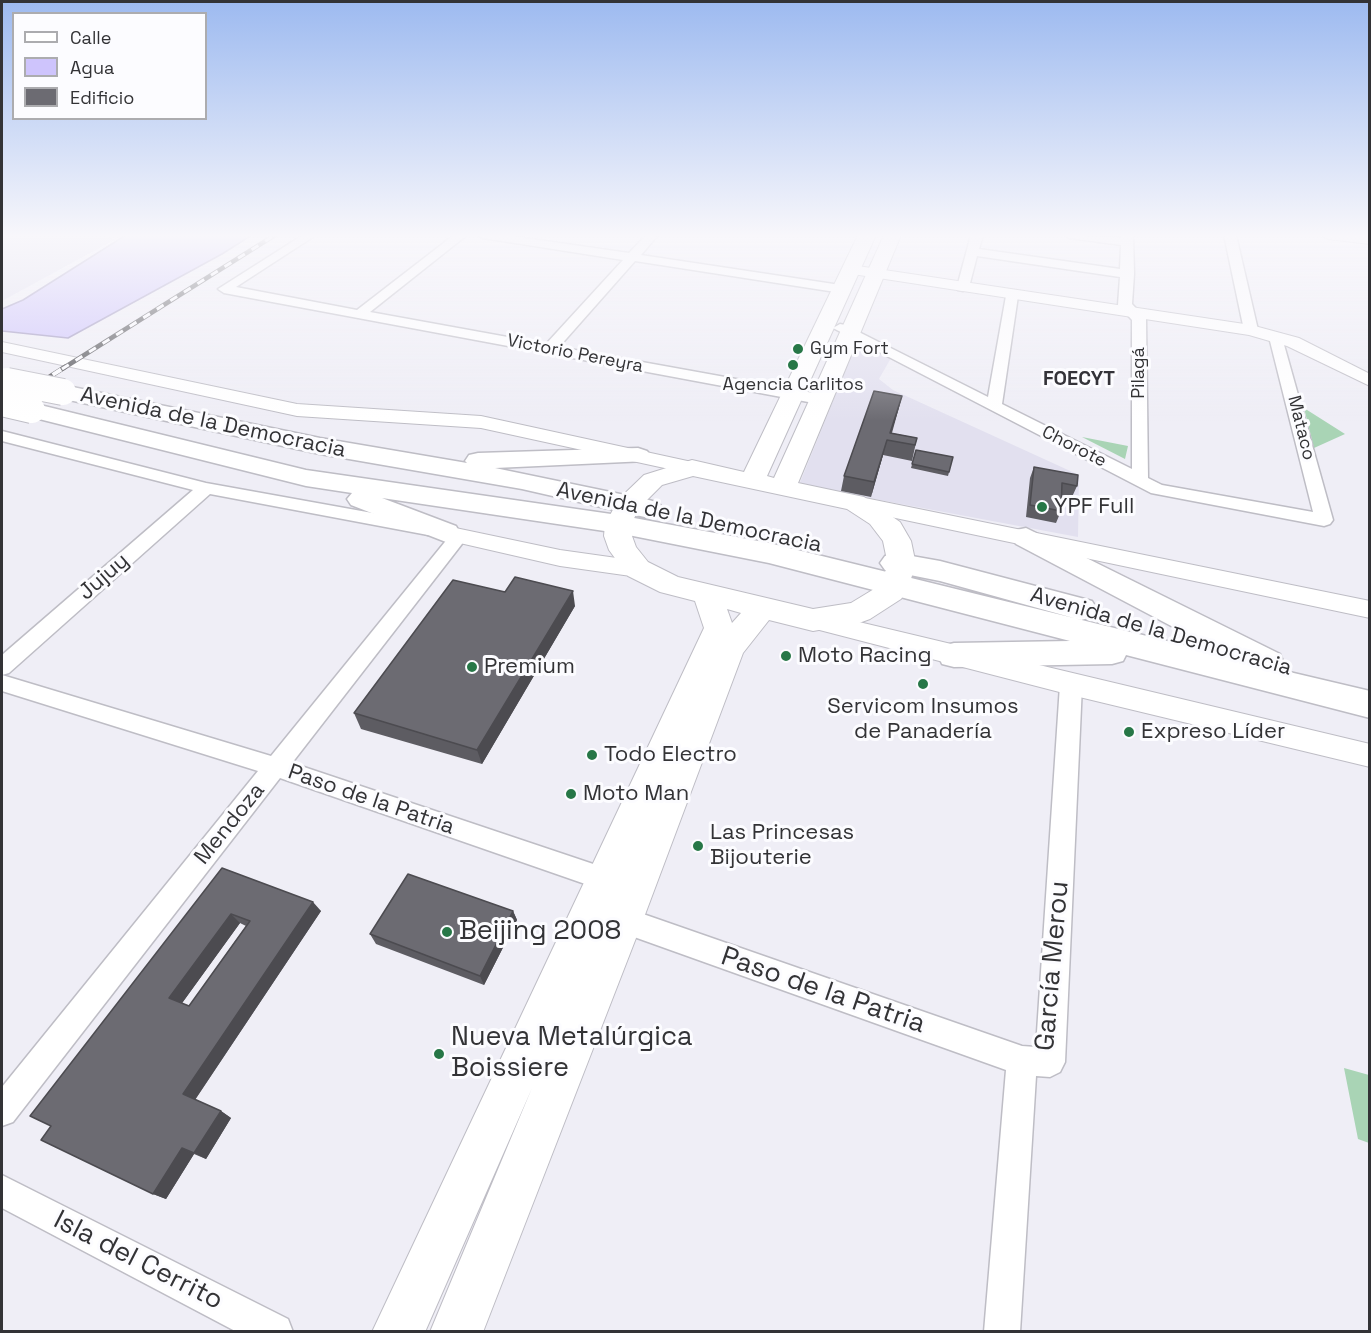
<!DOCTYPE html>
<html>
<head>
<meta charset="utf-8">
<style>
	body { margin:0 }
	#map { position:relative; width:1371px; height:1333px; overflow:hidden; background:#efeef6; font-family:"Space Grotesk",sans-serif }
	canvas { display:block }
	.frame { position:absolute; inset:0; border:3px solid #333336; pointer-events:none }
	.legend { position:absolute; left:12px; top:12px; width:195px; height:108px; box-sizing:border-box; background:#fcfcff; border:2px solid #acacaf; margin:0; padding:8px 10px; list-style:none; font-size:18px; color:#333336 }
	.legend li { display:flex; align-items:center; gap:12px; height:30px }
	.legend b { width:30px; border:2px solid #acacaf }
</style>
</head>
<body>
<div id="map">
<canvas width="1371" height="1333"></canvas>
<div class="frame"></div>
<ul class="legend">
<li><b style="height:8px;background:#fff"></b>Calle</li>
<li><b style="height:16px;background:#cec4fc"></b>Agua</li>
<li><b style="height:16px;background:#6c6b72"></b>Edificio</li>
</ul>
</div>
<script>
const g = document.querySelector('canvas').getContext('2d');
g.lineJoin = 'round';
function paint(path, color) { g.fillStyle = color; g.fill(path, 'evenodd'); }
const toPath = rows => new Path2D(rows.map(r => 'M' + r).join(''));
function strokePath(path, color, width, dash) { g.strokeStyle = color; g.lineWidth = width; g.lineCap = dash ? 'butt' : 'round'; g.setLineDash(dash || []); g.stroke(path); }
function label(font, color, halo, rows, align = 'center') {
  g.font = font + ' "Space Grotesk",sans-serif'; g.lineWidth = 6; g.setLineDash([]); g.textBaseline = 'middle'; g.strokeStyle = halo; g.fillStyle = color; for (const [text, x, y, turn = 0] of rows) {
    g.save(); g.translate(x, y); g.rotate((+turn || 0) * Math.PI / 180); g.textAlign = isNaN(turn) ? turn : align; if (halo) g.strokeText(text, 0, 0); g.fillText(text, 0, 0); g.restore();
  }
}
const built = toPath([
	[2,235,110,235,107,237,116,239,2,301],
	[857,342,891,358,879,379,893,390,1079,475,1078,537,799,485]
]);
const green = toPath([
	[1304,408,1345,434,1314,448],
	[1082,437,1128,446,1125,459],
	[1344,1068,1369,1075,1369,1143,1358,1139]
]);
const water = toPath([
	[126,235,252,235,222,254,68,338,2,331,2,309,23,300,126,235]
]);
const minor = toPath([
	[303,235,316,235,236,287,357,310,454,235,467,235,370,312,546,344,623,260,483,238,477,235,504,235,629,253,646,235,658,235,641,255,847,286,847,292,842,293,635,261,559,347,819,394,827,399,819,404,224,293,218,289,303,235],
	[971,235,983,235,979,249,1120,269,1121,245,1070,238,1064,235,1121,238,1121,235,1133,235,1134,274,1132,304,1146,319,1148,478,1162,485,1313,512,1269,337,1271,334,1281,334,1333,520,1330,524,1324,526,1151,493,833,328,840,324,845,325,988,397,1006,296,1012,292,1017,293,1018,296,1002,404,1132,469,1132,320,1118,305,1120,277,977,256,969,287,963,291,958,290,957,287,971,235],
	[1224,235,1236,235,1258,330,1256,333,1246,333,1244,330,1224,235],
	[2,431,206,483,428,523,437,529,428,535,210,494,9,673,2,675,271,756,453,532,465,532,468,536,465,540,292,763,623,874,627,882,623,890,614,894,280,778,13,1122,2,1126,2,1087,258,771,2,691,2,655,193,490,2,441,2,431],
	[1071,677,1079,679,1082,685,1065,1062,1060,1072,1050,1077,1036,1076,1020,1332,984,1332,1006,1070,623,933,614,929,610,920,614,911,623,907,1022,1046,1036,1047,1060,685,1063,679,1071,677],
	[2,1175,288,1319,293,1332,237,1332,2,1208,2,1175]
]);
const tertiary = toPath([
	[1321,235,1370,236,1370,244,1328,239,1321,235],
	[851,265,1251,325,1299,338,1370,374,1370,386,1287,346,1249,335,846,273,843,270,846,267,851,265],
	[2,342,297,404,481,416,692,462,699,464,702,468,699,472,692,474,481,428,297,416,2,352,2,342],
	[855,496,1370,601,1370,618,848,508,844,503,848,498,855,496],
	[446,526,560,550,638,561,646,564,649,569,646,574,638,577,560,566,438,538,435,533,438,528,446,526],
	[813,611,1370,744,1370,767,1071,695,804,626,801,620,804,614,813,611]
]);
const primary = toPath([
	[858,235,876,235,767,476,774,478,884,235,901,235,798,483,864,497,900,522,911,541,916,565,906,592,901,599,870,619,859,623,813,631,769,620,743,653,643,920,483,1332,430,1332,532,1088,425,1332,372,1332,704,628,695,601,660,592,628,576,609,550,604,536,605,524,619,499,644,475,692,460,744,472,858,235],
	[693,476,847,509,870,524,883,541,888,565,879,586,851,603,813,609,678,577,648,562,636,547,632,536,631,524,640,507,662,485,693,476],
	[727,609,741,613,732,623,727,609]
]);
const trunk = toPath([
	[63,385,320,438,467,463,465,461,469,455,478,453,638,448,647,451,651,456,647,461,495,468,649,500,659,503,663,509,659,515,649,518,522,489,320,454,55,397,51,392,55,387,63,385],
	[32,403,306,470,618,515,769,543,1228,656,1016,544,1012,537,1016,530,1026,528,1280,654,1284,663,1281,670,1370,691,1370,718,1126,655,1123,661,1112,664,954,667,942,664,938,655,942,646,954,643,1070,641,769,563,618,533,382,498,456,526,460,533,456,540,446,542,351,505,347,499,352,493,306,486,23,415,20,410,23,405,32,403],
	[895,553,940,561,1081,598,1092,601,1097,609,1092,617,1081,620,940,581,885,570,880,563,885,556,895,553]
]);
const railFar1 = toPath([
	[62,369,275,235]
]);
const rail = toPath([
	[2,407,65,367]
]);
const trunkBridge = toPath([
	[7,381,63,392],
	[2,403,32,410]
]);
const wall = toPath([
	[902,396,898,411,892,433,917,438,912,461,883,455,871,497,841,491,844,476],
	[916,450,953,457,948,476,911,468],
	[1034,467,1077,486,1072,497,1062,495,1061,511,1056,523,1026,517,1030,478],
	[505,592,575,606,482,764,361,729,354,713],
	[222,868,321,911,195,1100,221,1111,231,1118,206,1159,194,1154,166,1199,153,1194,51,1126],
	[240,923,246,926,189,1006,182,1003],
	[513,911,517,920,484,985,376,944,370,934]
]);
const shadedWall = toPath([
	[902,396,898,411,889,440,890,433],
	[887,440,883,455,871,497,874,482],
	[573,591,575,606,482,764,477,750],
	[313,902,321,911,194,1101,183,1094],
	[513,911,517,920,484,985,480,976],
	[231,914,240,923,180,1006,169,998],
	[221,1111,231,1118,206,1159,194,1153],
	[182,1148,194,1154,166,1199,153,1194]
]);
const building = toPath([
	[874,391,902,396,890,433,917,438,915,445,887,440,874,482,844,476,874,391],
	[916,450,953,457,949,472,912,464,916,450],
	[1034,467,1078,475,1077,486,1062,483,1061,511,1030,505,1034,467],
	[515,577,573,591,477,750,354,713,453,580,505,592,515,577],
	[222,868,313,902,183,1094,221,1111,194,1153,182,1148,153,1194,41,1140,51,1126,30,1116,222,868],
	[231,914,250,921,189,1006,169,998,231,914],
	[408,874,513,911,480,976,370,934,408,874]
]);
const markers = [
	[798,349,6,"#277747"],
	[793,365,6,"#277747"],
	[1042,507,6,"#277747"],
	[786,656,6,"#277747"],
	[472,667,6,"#277747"],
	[923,684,6,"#277747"],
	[1129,732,6,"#277747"],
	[592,755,6,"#277747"],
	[571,794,6,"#277747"],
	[698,846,6,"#277747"],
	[447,932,6,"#277747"],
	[439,1054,6,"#277747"]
];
const farPoinames = [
	["Gym Fort",810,349],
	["Agencia Carlitos",793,385,"center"]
];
const farStreetnames = [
	["Victorio Pereyra",575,354,11],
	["Pilagá",1139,373,-90],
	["Mataco",1301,428,76],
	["Chorote",1074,447,27]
];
const farNeighbourhoodnames = [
	["FOECYT",1079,380]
];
const streetNames = [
	["Avenida de la Democracia",213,423,12],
	["Avenida de la Democracia",689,518,12],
	["Jujuy",104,577,-41],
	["Avenida de la Democracia",1161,632,16],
	["Paso de la Patria",371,800,19],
	["Mendoza",230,824,-51]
];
const poiNames = [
	["YPF Full",1054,507],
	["Moto Racing",798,656],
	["Premium",484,667],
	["Servicom Insumos",923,707,"center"],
	["de Panadería",923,732,"center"],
	["Expreso Líder",1141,732],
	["Todo Electro",604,755],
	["Moto Man",583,794],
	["Las Princesas",710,833],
	["Bijouterie",710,858]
];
const nearPoinames = [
	["Beijing 2008",459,932],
	["Nueva Metalúrgica",451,1038],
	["Boissiere",451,1069]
];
const nearStreetnames = [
	["García Merou",1053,966,-85],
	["Paso de la Patria",823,991,19],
	["Isla del Cerrito",138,1261,27]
];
paint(built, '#e2e0ef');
paint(green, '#a9d4b5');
paint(water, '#cec4fc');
strokePath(water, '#a098c1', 1.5);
strokePath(minor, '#bebdc5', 3);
strokePath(tertiary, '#bebdc5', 2);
strokePath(primary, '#bebdc5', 2);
strokePath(trunk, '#bebdc5', 3);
paint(minor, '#fff');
paint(tertiary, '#fff');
paint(primary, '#fff');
paint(trunk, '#fff');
strokePath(railFar1, '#57575b', 4.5);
strokePath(rail, '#57575b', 5);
strokePath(railFar1, '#fcfcff', 3, [8]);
strokePath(rail, '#fcfcff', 4, [10]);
strokePath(trunkBridge, '#bebdc5', 28, []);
strokePath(trunkBridge, '#fff', 26);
paint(wall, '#5d5c62');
paint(shadedWall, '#4c4b50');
paint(building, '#6c6b72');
strokePath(building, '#4c4b50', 1.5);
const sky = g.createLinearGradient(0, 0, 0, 421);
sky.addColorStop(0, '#9dbaf0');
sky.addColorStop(0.56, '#f8f7fb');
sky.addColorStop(1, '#f8f7fb00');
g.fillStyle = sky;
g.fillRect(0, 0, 1371, 421);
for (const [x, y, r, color] of markers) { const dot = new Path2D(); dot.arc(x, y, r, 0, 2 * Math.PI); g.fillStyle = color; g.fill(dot); strokePath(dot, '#fcfcff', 2); }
label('18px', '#333336', '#fcfcff', farPoinames, 'left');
label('18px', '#333336', '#fcfcff', farStreetnames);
label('bold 20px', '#343339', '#fcfcff', farNeighbourhoodnames);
label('22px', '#333336', '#fcfcff', streetNames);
label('22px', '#333336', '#fcfcff', poiNames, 'left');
label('27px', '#333336', '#fcfcff', nearPoinames, 'left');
label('27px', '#333336', '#fcfcff', nearStreetnames);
</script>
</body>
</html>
